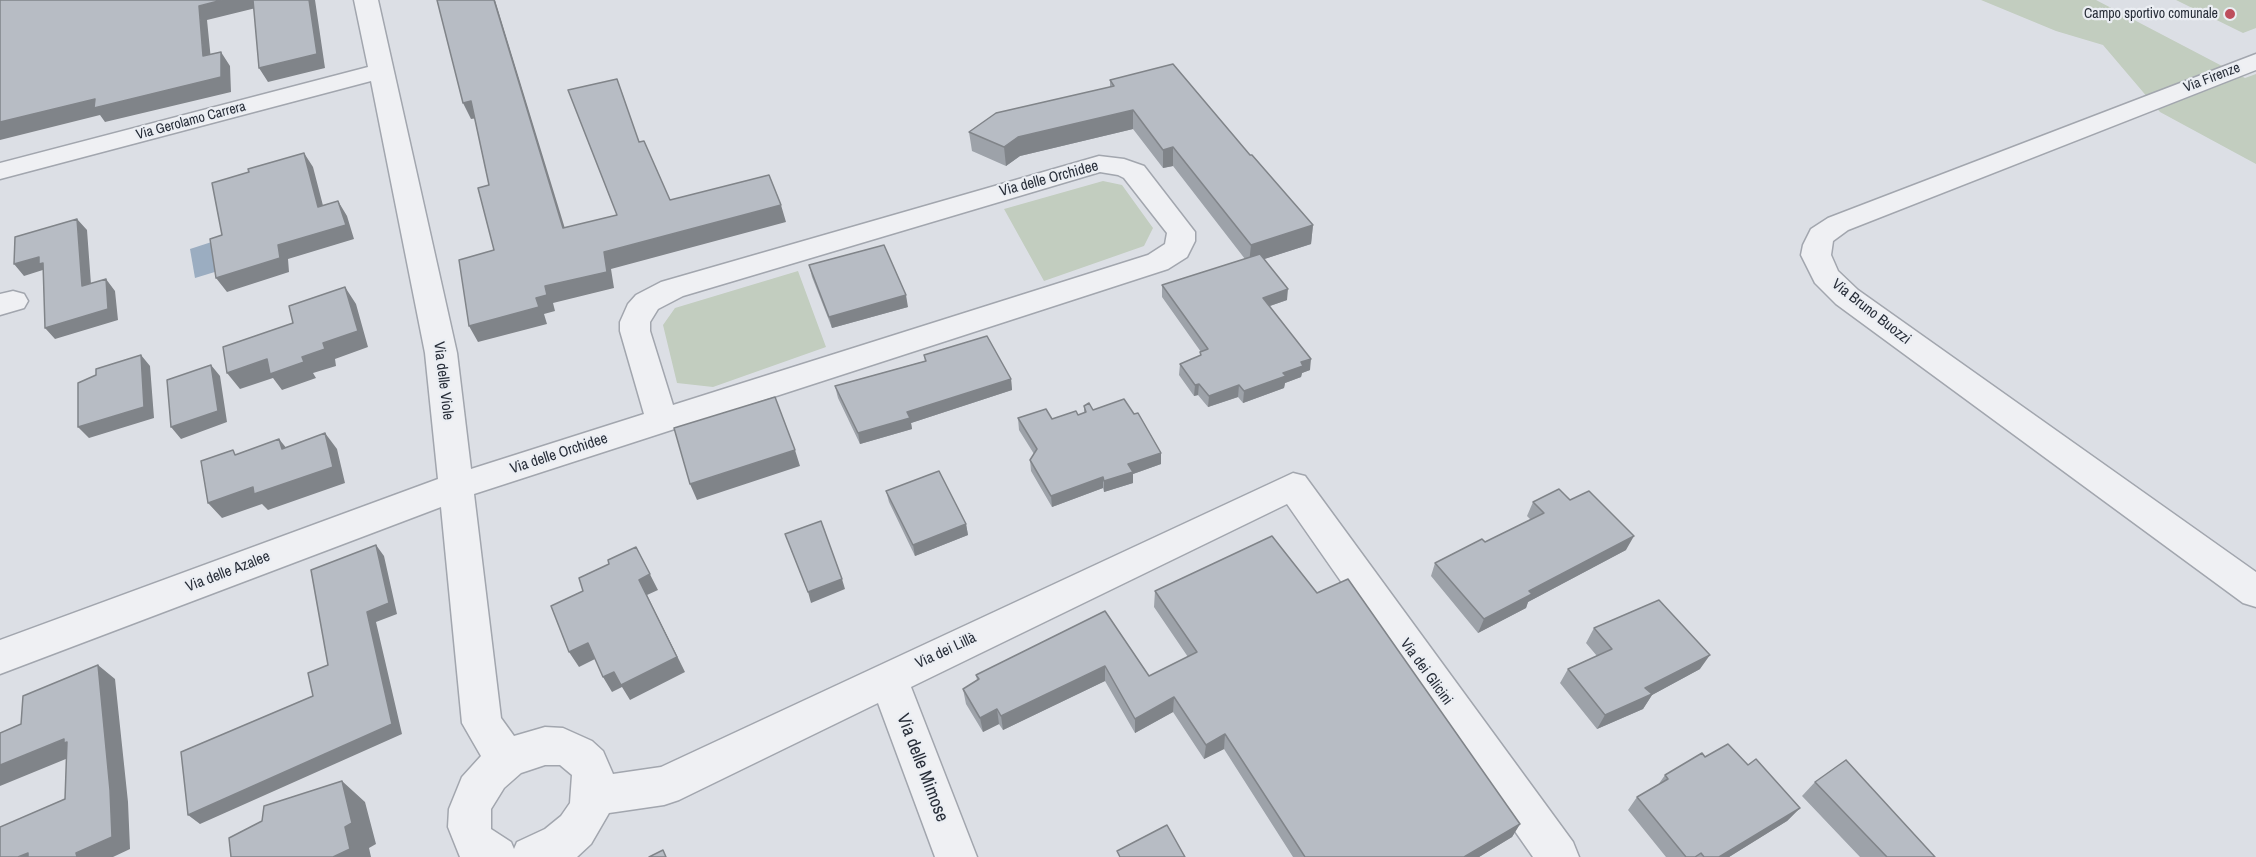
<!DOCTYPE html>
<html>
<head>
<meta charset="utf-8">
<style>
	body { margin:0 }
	canvas { display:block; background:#dcdfe5 }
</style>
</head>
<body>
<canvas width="2256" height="857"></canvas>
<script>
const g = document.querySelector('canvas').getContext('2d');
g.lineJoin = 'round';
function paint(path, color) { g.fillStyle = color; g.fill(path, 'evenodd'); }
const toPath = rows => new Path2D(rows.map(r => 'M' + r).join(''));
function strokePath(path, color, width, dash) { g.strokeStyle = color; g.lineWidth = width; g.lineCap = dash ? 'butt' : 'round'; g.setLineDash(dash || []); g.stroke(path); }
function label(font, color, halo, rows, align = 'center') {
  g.font = font + ' "Archivo Narrow",sans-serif'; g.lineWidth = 4.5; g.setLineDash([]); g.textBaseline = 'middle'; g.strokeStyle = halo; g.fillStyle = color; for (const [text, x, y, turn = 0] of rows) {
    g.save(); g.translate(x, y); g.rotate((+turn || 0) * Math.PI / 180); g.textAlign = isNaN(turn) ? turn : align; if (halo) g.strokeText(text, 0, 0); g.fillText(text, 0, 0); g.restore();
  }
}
const green = toPath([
	[1981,0,2096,0,2245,78,2256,74,2256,164,2160,112,2103,45,2056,31],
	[2176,0,2256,0,2256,28,2243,33],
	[1103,181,1122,185,1153,228,1144,246,1044,281,1004,209],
	[798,271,826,347,713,387,677,383,663,325,675,308]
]);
const water = toPath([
	[227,237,218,271,195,278,190,249]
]);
const minor = toPath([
	[354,0,378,0,457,353,471,469,644,414,620,331,620,322,628,304,636,295,661,282,1099,156,1124,159,1144,166,1195,232,1195,241,1187,257,1168,269,474,494,501,718,514,736,545,727,563,728,592,741,603,751,613,774,661,767,1293,473,1305,476,1573,842,1579,857,1533,857,1287,504,911,687,977,857,935,857,878,703,679,800,664,805,609,813,591,844,577,857,460,857,448,827,449,809,462,777,481,756,462,723,441,507,0,674,0,640,438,479,425,353,371,81,0,179,0,163,368,67,354,0],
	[1100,172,1118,175,1124,178,1167,233,1165,244,1148,255,673,405,650,331,650,322,658,309,683,296,1100,172],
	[545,765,560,765,572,775,570,803,561,816,545,829,517,842,514,849,511,842,491,829,491,809,504,788,521,773,545,765],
	[2256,54,2256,70,1848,230,1833,241,1831,255,1838,271,1858,290,2256,572,2256,607,2243,603,1836,304,1815,283,1801,255,1803,245,1811,229,1828,218,2256,54],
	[13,291,24,294,28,301,24,308,0,315,0,294,13,291]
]);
const wall = toPath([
	[1110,80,1250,155,1313,225,1311,244,1264,259,1287,300,1270,306,1310,370,1302,373,1301,377,1285,383,1284,388,1243,403,1238,397,1208,407,1198,395,1194,396,1179,375,1180,364,1200,356,1200,352,1201,352,1162,297,1162,285,1245,259,1173,166,1163,168,1133,129,1020,156,1006,166,972,151,969,132,1110,87],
	[809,265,908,307,832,328,812,277],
	[924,355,1011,379,1012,390,911,423,912,429,860,444,838,398,835,386,925,361],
	[1084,406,1093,410,1134,414,1161,453,1161,464,1133,474,1133,483,1104,492,1103,488,1052,507,1031,471,1030,460,1034,454,1019,430,1018,418,1052,419,1078,415,1084,413],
	[886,491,966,524,968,535,915,556,889,502],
	[1570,500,1626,550,1528,602,1526,608,1478,633,1431,576,1435,563,1485,542,1531,520,1527,516,1533,502],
	[1155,591,1317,593,1520,824,1512,837,1479,857,1293,857,1224,749,1204,759,1173,712,1135,733,1105,681,1003,730,999,724,983,732,966,704,963,689,977,680,976,675,1105,611,1149,676,1188,657,1154,607],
	[1594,628,1700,669,1652,695,1643,709,1597,729,1560,683,1568,669,1597,656,1586,643],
	[1705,757,1748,765,1800,808,1787,821,1729,857,1666,857,1628,810,1637,797,1658,785,1665,775],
	[1815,782,1935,857,1860,857,1802,796]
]);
const shadedWall = toPath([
	[222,0,256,0,260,7,207,20,212,70,203,56,199,6],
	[309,0,315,0,325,68,268,82,259,68],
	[494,0,495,0,570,245,563,228],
	[221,52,230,66,231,92,105,122,100,115,0,140,0,122],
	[471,101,478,118,471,119,463,103],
	[1133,110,1133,129,1020,156,1006,166,1004,147,1018,137],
	[1173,147,1173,166,1163,168,1163,150],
	[304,153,313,167,327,221,318,207],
	[338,201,347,216,354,239,288,259,289,272,227,292,216,278,278,245],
	[781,205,786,222,611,269,614,288,553,303,555,311,544,314,547,324,478,342,469,326,545,286,604,252],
	[77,219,87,230,92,298,82,286],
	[1313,225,1311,244,1249,264,1251,245],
	[39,257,49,268,24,276,14,264],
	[106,279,115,291,118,320,55,339,45,328],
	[345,287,356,304,368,347,335,359,336,366,313,373,316,378,282,390,273,378,240,389,227,373,267,359,302,357,323,343],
	[1288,289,1287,300,1261,309,1263,298],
	[906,295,908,307,832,328,829,317],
	[141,355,150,366,154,418,89,438,78,427],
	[1311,359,1310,370,1302,373,1301,377,1285,383,1284,388,1243,403,1244,391,1283,373,1301,362],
	[211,365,220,376,227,422,181,439,171,427],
	[1011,379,1012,390,911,423,912,429,860,444,858,433,907,412],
	[1199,384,1198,395,1194,396,1195,385],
	[1239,385,1238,397,1208,407,1209,396],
	[325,433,337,449,345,483,268,510,262,504,222,518,208,503],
	[279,439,292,455,282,449],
	[795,450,800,466,697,500,690,484],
	[1161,453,1161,464,1133,474,1133,483,1104,492,1104,481,1128,464],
	[1103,477,1103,488,1052,507,1051,496],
	[966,524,968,535,915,556,913,545],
	[1634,536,1626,550,1528,602,1526,608,1478,633,1484,619,1529,591],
	[376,545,384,556,397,614,376,622,402,734,200,824,188,815,392,724,367,612],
	[636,547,658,590,647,595,685,672,630,700,622,687,612,692,603,677,614,672,639,580],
	[842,579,845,589,811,603,808,592],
	[588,643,597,658,579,667,569,652],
	[1710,655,1700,669,1652,695,1643,709,1597,729,1605,715,1645,688],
	[98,665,115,679,128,802,130,849,113,857,77,857,76,853],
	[1105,666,1105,681,1003,730,1001,716],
	[1174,697,1173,712,1135,733,1135,719],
	[997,709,999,724,983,732,980,718],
	[1225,734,1224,749,1204,759,1206,745],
	[64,739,82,756,78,754,0,786,0,765],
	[342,781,365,802,376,844,369,848,371,857,333,857,345,827],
	[1800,808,1787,821,1729,857,1719,857],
	[1520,824,1512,837,1479,857,1464,857],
	[28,853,35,857,18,857]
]);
const building = toPath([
	[0,0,222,0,199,6,203,56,221,52,221,77,94,108,95,99,0,122,0,0],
	[253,0,309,0,317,54,259,68,253,0],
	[437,0,494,0,563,228,617,215,568,90,617,79,639,142,644,141,670,200,769,175,781,205,604,252,607,272,545,286,547,295,536,298,539,307,469,326,459,260,494,250,478,188,489,185,471,101,463,103,437,0],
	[1173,64,1250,155,1252,155,1313,225,1251,245,1173,147,1163,150,1133,110,1018,137,1004,147,969,132,996,113,1114,86,1110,80,1173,64],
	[304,153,318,207,338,201,346,225,278,245,280,258,216,278,210,239,222,235,212,183,249,172,248,169,304,153],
	[77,219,82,286,106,279,108,309,45,328,43,263,39,264,39,257,14,264,15,237,77,219],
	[884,245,906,295,829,317,809,265,884,245],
	[1260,254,1288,289,1263,298,1311,359,1301,362,1303,366,1283,373,1286,376,1244,391,1239,385,1209,396,1199,384,1195,385,1180,364,1201,355,1200,352,1208,349,1162,285,1260,254],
	[345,287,358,331,323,343,325,349,302,357,304,362,270,374,267,359,227,373,223,347,293,323,289,306,345,287],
	[987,336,1011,379,907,412,910,418,858,433,835,386,926,361,924,355,987,336],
	[141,355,144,407,78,427,78,383,96,375,96,369,141,355],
	[211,365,218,411,171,427,167,380,211,365],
	[775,397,795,450,690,484,674,428,775,397],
	[1124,399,1134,414,1138,413,1161,453,1128,464,1133,472,1104,481,1103,477,1051,496,1030,460,1037,449,1018,418,1046,409,1052,419,1076,411,1078,415,1086,412,1084,406,1089,403,1093,410,1124,399],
	[325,433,333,467,254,494,253,487,208,503,201,461,233,450,235,455,279,439,282,449,325,433],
	[939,471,966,524,913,545,886,491,939,471],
	[1559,489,1570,500,1589,491,1634,536,1529,591,1532,594,1484,619,1435,563,1482,539,1485,542,1544,513,1533,502,1559,489],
	[821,521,842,579,808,592,785,534,821,521],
	[1272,536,1317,593,1348,579,1520,824,1464,857,1305,857,1225,734,1206,745,1174,697,1135,719,1105,666,1001,716,997,709,980,718,963,689,979,679,976,675,1105,611,1149,676,1197,652,1155,591,1272,536],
	[376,545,389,603,367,612,392,724,188,815,181,752,313,696,308,673,328,665,311,570,376,545],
	[636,547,650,574,639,580,677,657,621,685,614,672,603,677,588,643,569,652,551,606,583,591,579,578,609,564,608,560,636,547],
	[1659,600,1710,655,1645,688,1652,694,1605,715,1568,669,1612,649,1594,628,1659,600],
	[98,665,110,790,112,837,76,853,77,857,28,857,28,853,18,857,0,857,0,827,65,799,67,742,64,743,64,739,0,765,0,733,21,724,23,696,98,665],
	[1728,744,1748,765,1756,759,1800,808,1719,857,1704,857,1701,853,1695,857,1686,857,1637,797,1668,779,1665,775,1702,753,1705,757,1728,744],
	[1846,760,1935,857,1887,857,1815,782,1846,760],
	[342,781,352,823,345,827,350,849,333,857,231,857,229,838,262,821,264,806,342,781],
	[1167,825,1185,857,1120,857,1117,851,1167,825],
	[663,850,666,857,649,857,663,850]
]);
const markers = [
	[2230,14,6,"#bd4e5c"]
];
const farPoinames = [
	["Campo sportivo comunale",2218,14]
];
const farStreetnames = [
	["Via Firenze",2212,78,-21],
	["Via Gerolamo Carrera",191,121,-15]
];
const streetNames = [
	["Via delle Orchidee",1049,179,-15],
	["Via Bruno Buozzi",1871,312,38],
	["Via delle Viole",443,381,83],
	["Via delle Orchidee",559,454,-18],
	["Via delle Azalee",228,572,-21],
	["Via dei Lillà",946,651,-25],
	["Via dei Glicini",1426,672,54]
];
const nearStreetnames = [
	["Via delle Mimose",922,768,69]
];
paint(green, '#c2cdbf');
paint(water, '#9badc1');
strokePath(minor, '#a2a6ae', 3);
paint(minor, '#eff0f3');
paint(wall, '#9da2a9');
paint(shadedWall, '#808489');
paint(building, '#b7bcc4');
strokePath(building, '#808489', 1.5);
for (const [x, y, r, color] of markers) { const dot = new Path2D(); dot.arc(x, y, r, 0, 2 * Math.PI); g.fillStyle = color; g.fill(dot); strokePath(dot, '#ebeef3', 2); }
label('14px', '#282e39', '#ebeef3', farPoinames, 'right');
label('14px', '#282e39', '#ebeef3', farStreetnames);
label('15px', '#282e39', '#ebeef3', streetNames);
label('18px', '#282e39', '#ebeef3', nearStreetnames);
</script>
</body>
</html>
